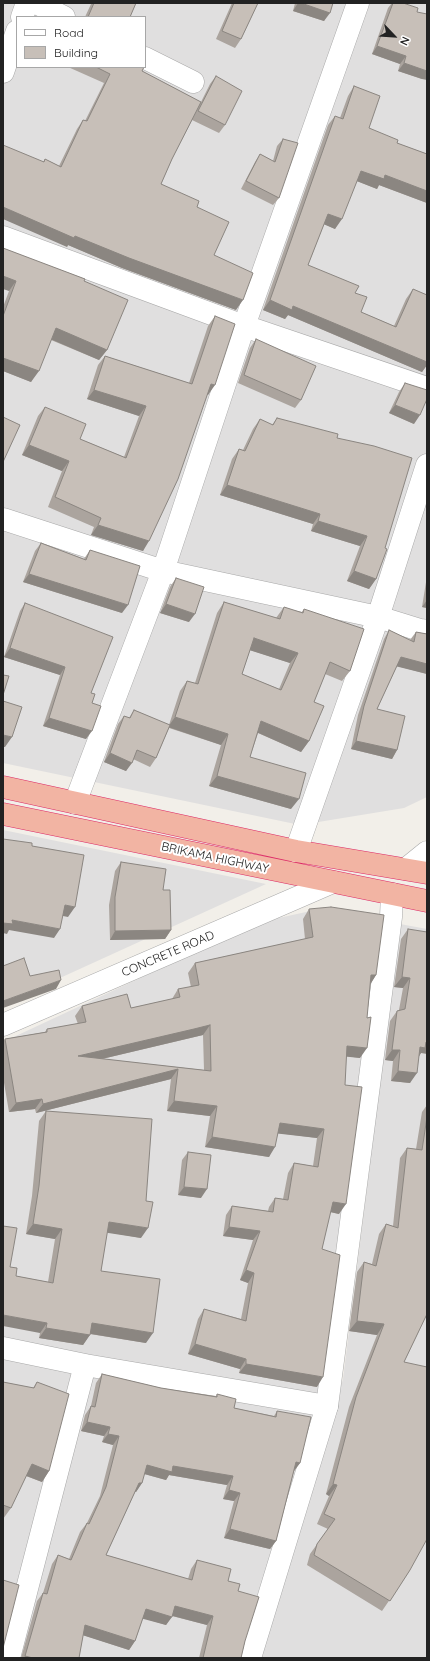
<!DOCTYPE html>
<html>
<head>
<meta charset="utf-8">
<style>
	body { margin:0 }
	#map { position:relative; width:430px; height:1661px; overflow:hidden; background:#f2efe9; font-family:Quicksand,sans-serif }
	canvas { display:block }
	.frame { position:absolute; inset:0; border:4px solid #222; pointer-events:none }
	.legend { position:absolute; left:16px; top:16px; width:130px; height:52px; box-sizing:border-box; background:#fff; border:1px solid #a7a7a7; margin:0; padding:5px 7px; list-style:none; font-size:12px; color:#222 }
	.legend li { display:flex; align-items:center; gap:8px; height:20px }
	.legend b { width:20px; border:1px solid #a7a7a7 }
	.north { position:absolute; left:374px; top:16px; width:40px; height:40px; -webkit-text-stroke:3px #fff; paint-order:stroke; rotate:115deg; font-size:11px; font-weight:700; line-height:16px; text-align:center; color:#222 }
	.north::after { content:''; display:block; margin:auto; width:14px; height:18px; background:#222; clip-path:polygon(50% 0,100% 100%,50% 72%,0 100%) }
</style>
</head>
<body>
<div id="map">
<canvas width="430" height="1661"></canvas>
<div class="frame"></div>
<ul class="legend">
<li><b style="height:5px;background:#fff"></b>Road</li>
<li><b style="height:11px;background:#c7bfb8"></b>Building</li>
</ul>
<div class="north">N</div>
</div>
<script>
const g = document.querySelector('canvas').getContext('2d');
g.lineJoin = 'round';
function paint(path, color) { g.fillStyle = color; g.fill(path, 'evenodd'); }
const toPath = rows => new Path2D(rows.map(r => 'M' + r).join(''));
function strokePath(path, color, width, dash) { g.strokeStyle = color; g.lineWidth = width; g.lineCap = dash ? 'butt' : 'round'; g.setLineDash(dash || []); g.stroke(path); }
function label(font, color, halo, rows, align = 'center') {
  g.font = font + ' Quicksand,sans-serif'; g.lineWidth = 4; g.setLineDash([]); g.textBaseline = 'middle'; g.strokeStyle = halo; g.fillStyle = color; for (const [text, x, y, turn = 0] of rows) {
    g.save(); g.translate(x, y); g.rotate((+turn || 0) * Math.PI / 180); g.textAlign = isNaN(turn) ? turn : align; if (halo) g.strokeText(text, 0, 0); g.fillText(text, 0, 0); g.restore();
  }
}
const residential = toPath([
	[3,3,427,3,427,797,404,808,300,825,3,763],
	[17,17,145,17,145,67,17,67],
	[3,830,266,884,3,1004],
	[320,909,388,923,323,1395,247,1658,3,1658,3,1042,260,922],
	[400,924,427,929,427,1658,256,1658,343,1379]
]);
const minor = toPath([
	[36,3,64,17],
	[22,17,27,3],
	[145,58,193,82],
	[3,72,17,31],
	[3,237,244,326,427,388],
	[3,519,163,571,378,617,420,630,427,631],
	[75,803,163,571,244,326,358,3],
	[296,851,378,617,427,465],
	[3,1348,85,1365,327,1406],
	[9,1658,85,1365]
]);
const tertiary = toPath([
	[406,869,427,852],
	[3,1025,333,882],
	[250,1658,327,1406,391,917,392,894]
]);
const trunk = toPath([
	[3,787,296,851,427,873],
	[3,814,427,901]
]);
const wall = toPath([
	[89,3,136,3,130,17,85,17,91,4],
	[232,3,258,3,241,39,235,48,216,39],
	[295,3,333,3,324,21,293,11],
	[392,3,403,3,417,12,422,79,398,71,400,64,372,54,388,8],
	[68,67,144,67,142,71,201,102,210,84,216,76,225,125,219,133,192,120,172,159,161,184,197,207,214,255,236,310,122,268,68,245,67,247,43,162,45,159,59,166,77,129,83,120,85,121,104,83],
	[354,86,369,128,397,143,427,154,427,203,379,185,377,189,357,181,335,229,324,224,308,265,355,293,361,312,394,326,406,299,413,289,427,295,427,365,422,372,288,315,285,319,263,310,328,125,335,116,340,118,348,96],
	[283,139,279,198,273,205,241,189,255,162,260,154,273,161,277,146],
	[3,248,84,281,107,350,99,360,51,340,31,382,3,371,3,307,9,291],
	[215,316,208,395,207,395,143,551,91,535,94,527,48,507,62,471,22,455,38,416,45,407,80,439,124,457,139,416,87,399,98,365,105,356,189,383,208,326],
	[256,339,301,400,295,408,238,383,250,348],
	[405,383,414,424,389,413,399,392],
	[277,418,337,438,385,548,376,579,369,589,347,581,360,546,311,531,313,524,220,495,232,459,239,449,243,450,253,429,260,419,272,425],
	[41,543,84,559,90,550,122,613,23,582,35,551],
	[427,576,427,608,422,607],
	[176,578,189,622,160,613,170,587],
	[224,602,276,618,284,607,301,613,304,609,350,671,342,681,325,674,314,702,309,741,301,752,258,733,250,757,291,809,209,786,221,745,169,728,156,758,150,767,133,759,126,771,104,762,118,724,124,716,129,718,134,710,169,725,180,691,187,681,195,683,217,613],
	[250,650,290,663,279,689,242,674],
	[25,603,91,693,92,703,86,739,43,726,60,675,4,657,20,611],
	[389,630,410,640,416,632,427,634,427,674,397,666,377,709,397,750,392,759,351,749,358,715,384,639],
	[121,862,163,890,171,930,165,939,110,940,109,905,115,871],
	[309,909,376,975,370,984,360,1058,346,1056,339,1214,330,1212,322,1249,317,1387,239,1373,240,1369,188,1354,198,1319,204,1309,241,1319,248,1283,240,1280,253,1240,223,1236,226,1215,232,1206,268,1211,269,1207,275,1198,283,1199,288,1173,294,1163,313,1166,317,1138,278,1133,269,1157,205,1147,210,1116,167,1111,171,1079,36,1113,35,1109,9,1112,3,1077,3,1042,5,1039,45,1032,47,1029,78,1024,75,1016,82,1006,131,1008,172,999,178,989,191,987,188,973,195,963,305,939,303,919],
	[203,1035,204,1070,102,1059],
	[408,929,421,1053,419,1056,410,1083,391,1081,393,1061,385,1060,390,1021,397,1011,399,1010,403,988,394,987,401,939],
	[427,1105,427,1314,404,1362,410,1570,382,1611,307,1565,310,1554,328,1529,317,1524,329,1496,326,1494,349,1407,377,1335,349,1331,357,1272,364,1262,372,1264,379,1234,386,1224,393,1226,400,1158,407,1148,416,1149,422,1112],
	[46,1111,141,1238,107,1232,101,1271,146,1343,90,1334,83,1345,39,1338,40,1333,10,1267,16,1276,48,1282,55,1239,26,1234,32,1196,39,1121],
	[188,1152,201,1198,178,1195,182,1160],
	[102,1374,161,1388,216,1396,217,1394,234,1408,274,1416,277,1411,300,1463,294,1471,276,1541,270,1549,224,1538,234,1501,223,1499,227,1485,169,1475,166,1480,144,1474,142,1483,136,1492,135,1492,106,1555,188,1579,191,1569,197,1560,228,1581,238,1591,245,1641,241,1658,199,1658,207,1625,172,1616,166,1625,143,1618,135,1641,129,1650,83,1635,79,1658,21,1658,37,1601,43,1593,52,1564,58,1555,69,1559,80,1532,87,1523,100,1496,113,1445,102,1442,104,1436,81,1431,85,1415,91,1406,96,1383],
	[3,1382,33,1388,37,1382,49,1471,42,1482,26,1476,11,1508,3,1519]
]);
const shadedWall = toPath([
	[298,3,301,3,330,13,324,21,293,11],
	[377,46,406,56,400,64,372,54],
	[404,63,427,71,427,80,422,79,398,71],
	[361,171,385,175,427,191,427,203,379,185,377,189,354,180],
	[3,207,75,236,243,300,236,310,122,268,68,245,67,247,3,219],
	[328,214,342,219,335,229,321,223],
	[3,276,16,281,9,291,3,289],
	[270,300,293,306,427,362,427,365,422,372,288,315,285,319,263,310],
	[56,328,107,350,99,360,48,338],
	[3,358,39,371,31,382,3,371],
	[211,384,215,385,208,395,204,394],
	[94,390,146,406,139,416,87,399],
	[395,405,420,415,414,424,389,413],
	[29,445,69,461,62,471,22,455],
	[227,485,320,514,313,524,220,495],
	[318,521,367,536,360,546,311,531],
	[98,525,149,541,143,551,91,535],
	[354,571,376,579,369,589,347,581],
	[29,574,128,605,122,613,23,582],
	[427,600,427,608,422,607],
	[166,604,195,614,189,622,160,613],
	[254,638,298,653,290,663,246,649],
	[10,648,65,667,60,675,4,657],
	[401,657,427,664,427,674,395,666],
	[175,717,228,734,221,745,168,727],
	[49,718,92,731,86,739,43,726],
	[261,721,309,741,301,752,254,731],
	[3,735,12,737,5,747,3,747],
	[356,741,397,750,392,759,351,749],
	[110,753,132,763,126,771,104,762],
	[217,776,299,799,291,809,209,786],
	[65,905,75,907,68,917,58,915],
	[12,920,60,929,54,938,9,930,7,934,3,933,3,923],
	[171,930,165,939,110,940,115,931],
	[371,975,376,975,370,985],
	[402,977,410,978,403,988,394,987],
	[61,980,56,989,3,1008,3,1001],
	[210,1025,203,1035,72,1066,78,1056],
	[426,1042,427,1042,427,1054,421,1053,418,1058,420,1047],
	[347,1046,367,1048,360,1058,340,1056],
	[392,1050,400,1050,393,1061,385,1060],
	[178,1069,171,1079,36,1113,43,1104],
	[398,1071,417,1073,410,1083,391,1081],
	[42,1099,35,1109,9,1112,16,1103],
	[174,1101,217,1106,210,1116,167,1111],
	[280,1123,324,1129,317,1138,273,1133],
	[212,1137,275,1147,269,1157,205,1147],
	[184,1187,207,1189,201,1198,178,1195],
	[333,1202,346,1204,339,1214,326,1211],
	[109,1222,148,1228,141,1238,102,1232],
	[33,1224,62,1229,55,1239,26,1234],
	[229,1227,260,1231,253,1240,223,1236],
	[246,1270,254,1273,248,1283,240,1280],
	[3,1315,47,1323,40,1333,3,1326],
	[357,1321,384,1324,377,1335,349,1331],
	[92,1323,153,1333,146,1343,85,1333],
	[46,1328,90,1335,83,1345,39,1338],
	[195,1344,246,1359,240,1369,188,1354],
	[246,1364,323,1377,317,1387,239,1373],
	[87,1422,110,1427,104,1436,81,1431],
	[108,1434,119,1436,113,1445,102,1442],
	[296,1462,300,1463,294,1471],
	[32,1464,49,1471,42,1482,24,1475],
	[147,1465,173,1466,233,1476,227,1485,169,1475,166,1480,141,1473],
	[139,1483,142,1483,136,1492,133,1491],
	[333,1484,337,1485,329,1496,326,1494],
	[229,1490,240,1493,234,1501,223,1499],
	[230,1529,276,1541,270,1549,224,1538],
	[175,1606,213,1616,207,1625,169,1615],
	[146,1609,172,1617,166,1625,140,1618],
	[85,1625,135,1641,129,1650,79,1634],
	[25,1656,33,1658,24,1658]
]);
const building = toPath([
	[94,3,136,3,130,17,88,17,94,3],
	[234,3,258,3,241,39,222,31,234,3],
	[301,3,333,3,330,13,301,3],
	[393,3,403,3,418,8,417,12,427,14,427,71,404,63,406,56,377,46,393,3],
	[96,67,144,67,142,71,201,102,172,159,161,184,199,201,197,207,229,222,214,255,253,273,243,300,129,258,75,236,74,238,3,207,3,145,44,162,45,159,61,167,83,120,87,121,110,74,96,67],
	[216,76,242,91,225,125,198,111,216,76],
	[354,86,380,96,369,128,398,140,397,143,427,154,427,191,385,175,384,179,361,171,342,219,328,214,308,265,359,286,355,293,367,297,361,312,396,327,413,289,427,295,427,362,293,306,292,310,270,300,335,116,343,119,354,86],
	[283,139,298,143,279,198,246,181,260,154,275,162,283,139],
	[3,248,85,279,84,281,128,300,107,350,56,328,39,371,3,358,3,316,16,281,3,276,3,248],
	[215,316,235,324,215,385,211,384,178,479,149,541,98,525,101,518,55,497,69,461,29,445,45,407,86,424,80,439,126,458,146,406,94,390,105,356,192,384,215,316],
	[256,339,316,366,301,400,244,375,256,339],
	[405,383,427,390,427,399,420,415,395,405,405,383],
	[3,417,20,425,3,462,3,417],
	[277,418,338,434,337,438,374,446,412,458,385,548,387,549,376,579,354,571,367,536,318,521,320,514,227,485,239,449,245,451,260,419,273,425,277,418],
	[41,543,86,560,90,550,140,566,128,605,29,574,41,543],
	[176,578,204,587,195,614,166,604,176,578],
	[224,602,280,619,284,607,303,613,304,609,364,629,350,671,330,662,314,702,324,706,309,741,261,721,250,757,306,773,299,799,217,776,228,734,175,717,187,681,198,684,224,602],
	[254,638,298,653,281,690,242,674,254,638],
	[25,603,113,637,91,693,95,694,92,703,101,706,92,731,49,718,65,667,10,648,25,603],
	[389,630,414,642,416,632,427,634,427,664,401,657,377,709,405,716,397,750,356,741,364,706,389,630],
	[3,675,9,676,3,695,3,675],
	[3,701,22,707,12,737,3,735,3,701],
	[134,710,170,725,156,758,137,750,132,763,110,753,124,716,130,718,134,710],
	[3,839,32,843,32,846,84,855,75,907,65,905,60,929,12,920,13,924,3,923,3,839],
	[121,862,166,869,163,890,170,890,171,930,115,931,115,897,121,862],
	[331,907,384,915,376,975,371,975,367,1018,371,1017,367,1048,347,1046,345,1085,362,1087,346,1204,333,1202,322,1249,340,1255,323,1377,246,1364,246,1359,195,1344,204,1309,246,1321,254,1273,246,1270,260,1231,229,1227,232,1206,273,1212,275,1198,288,1200,294,1163,318,1167,324,1129,280,1123,275,1147,212,1137,217,1106,174,1101,178,1069,43,1104,42,1099,16,1103,5,1039,47,1032,47,1029,86,1022,82,1006,127,994,131,1008,180,997,178,989,199,985,195,963,313,937,309,909,331,907],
	[210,1025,211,1071,78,1056,194,1029,210,1025],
	[408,929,427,932,427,1042,426,1042,425,1048,420,1047,417,1073,398,1071,400,1050,392,1050,397,1011,405,1009,410,978,402,977,408,929],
	[24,958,30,976,59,970,61,980,3,1001,3,966,24,958],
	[46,1111,152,1119,146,1201,153,1202,148,1228,109,1222,101,1271,160,1279,153,1333,92,1323,90,1335,46,1328,47,1323,3,1315,3,1226,17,1228,10,1267,17,1268,16,1276,53,1283,62,1229,33,1224,39,1186,46,1111],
	[427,1117,427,1314,404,1362,427,1367,427,1539,410,1570,390,1601,314,1555,317,1544,335,1519,324,1514,337,1485,333,1484,356,1397,384,1324,357,1321,364,1262,376,1266,386,1224,398,1228,407,1148,422,1150,427,1117],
	[188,1152,211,1155,207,1189,184,1187,188,1152],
	[102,1374,161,1388,217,1397,217,1394,236,1399,234,1408,276,1417,277,1411,311,1417,300,1463,296,1462,276,1541,230,1529,240,1493,229,1490,233,1476,173,1466,172,1472,147,1465,142,1483,139,1483,106,1555,192,1580,197,1560,231,1569,228,1581,240,1584,238,1591,259,1597,245,1641,241,1658,203,1658,213,1616,175,1606,172,1617,146,1609,135,1641,85,1625,79,1658,33,1658,25,1656,43,1593,47,1594,58,1555,71,1560,87,1523,89,1524,106,1487,119,1436,108,1434,110,1427,87,1422,91,1406,95,1407,102,1374],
	[3,1382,34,1388,37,1382,69,1394,49,1471,32,1464,11,1508,3,1505,3,1382],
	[3,1580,19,1585,3,1648,3,1580]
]);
const streetNames = [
	["BRIKAMA HIGHWAY",215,858,12],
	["CONCRETE ROAD",168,954,-23]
];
paint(residential, '#e0dfdf');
strokePath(minor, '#a9a9a9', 23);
strokePath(tertiary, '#a9a9a9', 23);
strokePath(trunk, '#dc2a67', 23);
strokePath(minor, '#fff', 22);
strokePath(tertiary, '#fff', 22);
strokePath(trunk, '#f2b4a3', 22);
paint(wall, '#aba49e');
paint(shadedWall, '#8b8681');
paint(building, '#c7bfb8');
strokePath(building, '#8b8681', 1);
label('12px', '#222', '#fff', streetNames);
</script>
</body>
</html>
